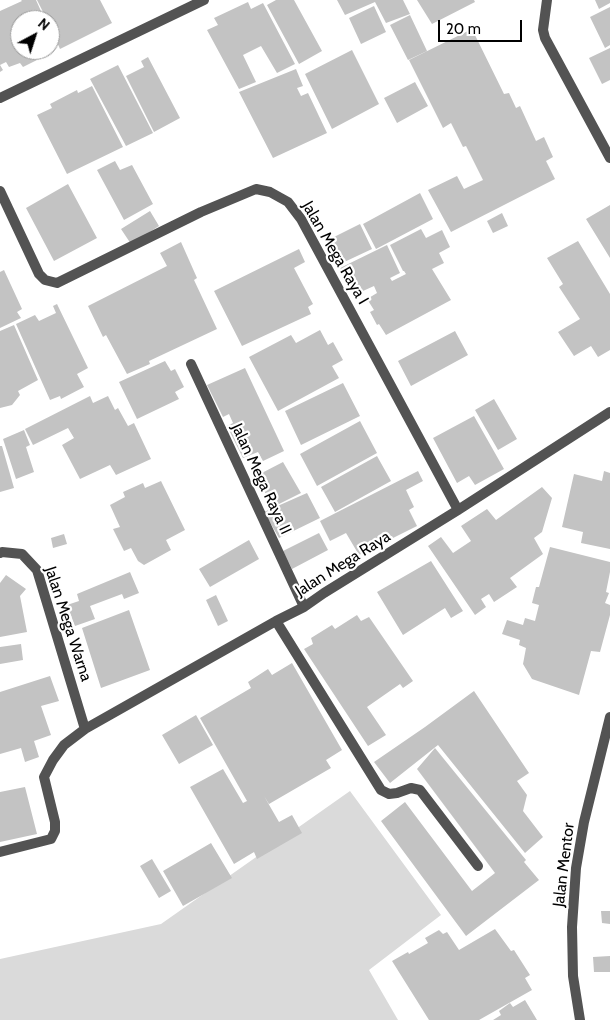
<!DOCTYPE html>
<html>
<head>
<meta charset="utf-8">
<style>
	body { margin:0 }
	#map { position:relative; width:610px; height:1020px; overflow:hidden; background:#fff; font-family:Cabin,sans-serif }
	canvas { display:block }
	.north { position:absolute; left:10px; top:10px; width:50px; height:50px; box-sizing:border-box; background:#fff; border:1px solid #999; border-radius:50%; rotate:40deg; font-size:14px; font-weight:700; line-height:20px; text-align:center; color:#000 }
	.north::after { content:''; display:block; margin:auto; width:18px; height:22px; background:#000; clip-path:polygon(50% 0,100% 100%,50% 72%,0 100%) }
	.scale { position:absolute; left:438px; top:20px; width:84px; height:22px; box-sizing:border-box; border:2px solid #000; border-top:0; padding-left:6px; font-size:15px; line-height:18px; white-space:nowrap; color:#000; -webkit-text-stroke:4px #fff; paint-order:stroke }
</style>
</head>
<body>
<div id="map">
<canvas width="610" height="1020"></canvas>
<div class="north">N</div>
<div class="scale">20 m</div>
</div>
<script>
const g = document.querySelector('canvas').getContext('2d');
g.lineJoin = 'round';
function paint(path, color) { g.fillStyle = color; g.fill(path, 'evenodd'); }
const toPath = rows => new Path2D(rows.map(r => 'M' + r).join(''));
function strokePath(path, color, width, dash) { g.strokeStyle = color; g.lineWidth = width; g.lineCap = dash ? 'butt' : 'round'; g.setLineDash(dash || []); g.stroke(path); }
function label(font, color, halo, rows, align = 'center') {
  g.font = font + ' Cabin,sans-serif'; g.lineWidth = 4.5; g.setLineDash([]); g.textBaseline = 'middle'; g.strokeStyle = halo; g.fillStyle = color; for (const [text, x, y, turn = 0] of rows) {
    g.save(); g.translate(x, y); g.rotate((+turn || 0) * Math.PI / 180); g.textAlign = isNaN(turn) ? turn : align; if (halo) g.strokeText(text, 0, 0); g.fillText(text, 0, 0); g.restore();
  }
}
const green = toPath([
	[350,791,441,915,369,970,398,1020,0,1020,0,959,161,924]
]);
const building = toPath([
	[21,0,36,0,45,20,20,20,20,50,44,50,40,52,43,57,23,67,20,63,9,67,6,62,0,65,3,70,0,72,0,11,22,1],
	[37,0,100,0,112,23,60,49,50,27,50,20,47,20],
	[276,0,294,0,322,51,299,64,267,5],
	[337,0,403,0,410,14,386,23,375,2,345,15],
	[417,0,474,0,475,2,432,24],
	[595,0,610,0,610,3,599,9],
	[248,2,251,9,263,3,295,64,277,73,261,46,243,55,256,82,239,89,207,30,218,25,214,18],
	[374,6,386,32,361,44,349,18],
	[610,7,610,45,605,48,590,17],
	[410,15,427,51,408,60,390,25],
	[472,29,504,94,509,93,516,108,520,106,536,141,544,137,553,157,546,161,555,179,451,232,428,190,457,176,464,189,483,180,466,146,463,147,451,123,443,128,409,60],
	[610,48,610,80,602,84,589,58],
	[352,50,379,104,332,129,305,74],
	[148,57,180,118,154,132,126,76,144,67,141,61],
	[118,65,153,133,126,146,90,79],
	[296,69,303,86,297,88,301,96,308,93,327,133,273,158,239,92],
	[415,82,428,106,397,123,384,98],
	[92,86,123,147,67,174,37,115,52,108,50,104,77,90,78,93],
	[115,161,120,170,132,165,153,204,124,220,97,170],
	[68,184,97,238,54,261,26,208],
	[420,193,433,219,376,249,363,224],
	[610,205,610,258,586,219],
	[150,211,159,226,131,244,121,229],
	[502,213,508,226,493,233,487,221],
	[360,224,372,249,340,264,328,240],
	[421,229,426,238,442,230,450,247,439,253,444,263,432,269,451,300,386,335,379,324,377,325,370,312,374,310,367,299,377,293,374,286,354,295,340,268,387,245,400,273,390,278,392,281,406,274,404,271,403,271,390,245],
	[578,241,610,294,610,350,598,357,591,346,574,356,558,332,580,319,559,287,563,284,547,258],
	[181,242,197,278,194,280,217,329,149,361,150,364,127,374,106,335,103,337,88,306,167,266,160,253],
	[299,249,305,262,294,268,313,304,308,307,311,314,242,346,214,291],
	[4,270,22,309,17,312,21,318,0,328,0,272],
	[57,304,88,368,77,374,84,387,61,399,60,396,50,400,16,324,35,315,39,321,56,313,53,306],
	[14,325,38,380,18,391,20,395,12,405,0,408,0,331],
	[320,330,328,345,333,342,343,360,332,366,339,378,278,411,249,357,291,335,296,343],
	[455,331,468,355,411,386,398,361],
	[165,361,171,371,175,369,184,387,175,392,179,399,137,419,119,382],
	[245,368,284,451,263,461,258,452,243,458,227,426,233,423,229,414,223,417,207,385],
	[343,383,360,416,301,445,285,411],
	[90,396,93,403,108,396,115,410,118,408,128,426,134,423,151,459,116,475,110,465,80,479,62,445,74,438,68,428,33,445,25,429],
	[494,399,517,439,498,450,475,410],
	[474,416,504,469,475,485,469,476,457,483,433,438],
	[360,421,377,453,317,486,300,454],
	[24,430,30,445,26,447,34,472,16,479,3,439],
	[0,446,2,446,14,488,0,492],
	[377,456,391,481,335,512,321,487],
	[283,462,301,493,273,507,256,476],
	[418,471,423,481,406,490,414,507,409,510,417,526,359,555,346,533,330,541,320,521],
	[604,471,610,473,610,549,581,543,583,532,562,527,574,474,602,481],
	[161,481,185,530,166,540,171,550,144,565,138,561,131,548,124,551,113,529,120,527,110,505,125,497,123,492,143,483,145,488],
	[542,487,552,498,542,532,534,538,543,554,510,578,517,587,494,602,489,594,481,599,486,607,475,615,428,546,441,537,453,553,471,541,461,526,487,509,496,520],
	[307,493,320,518,279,538,264,512],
	[319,533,328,550,292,569,283,551],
	[64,534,67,544,53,548,51,538],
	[249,540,259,559,210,587,199,569],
	[550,547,610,562,610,572,606,592,609,593,605,603,610,605,610,615,600,652,591,651,579,695,532,679,523,664,526,648,519,645,520,640,502,634,507,620,523,625,525,618,535,621,539,605,532,603,536,587,539,587],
	[431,561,463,611,451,618,445,608,403,635,377,592],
	[130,572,139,593,124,599,122,594,90,606,95,619,75,626,67,605,79,601,77,594],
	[6,575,26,589,20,596,27,632,0,637,0,583],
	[216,595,228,621,218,626,206,600],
	[129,610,150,670,101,688,82,628],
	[357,615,361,621,369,617,413,681,403,688,400,684,367,707,386,735,368,746,304,649,313,644,311,638,332,625,335,629],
	[21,644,23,660,0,664,0,647],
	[292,663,342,750,326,760,331,768,269,804,264,796,279,822,292,815,302,833,257,859,254,852,234,864,190,787,223,769,243,803,247,801,200,718,251,688,248,682,268,669,272,675],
	[50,676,59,701,41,706,51,735,34,741,39,757,25,762,21,748,0,754,0,692],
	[474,691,529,773,517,781,527,795,523,811,543,837,525,853,438,745,390,783,374,762,425,727],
	[196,715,213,745,179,764,162,735],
	[435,748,526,860,524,862,539,880,466,936,381,821,405,802,472,891,495,873,417,769],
	[25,787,37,834,0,842,0,792],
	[211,843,232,878,183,906,163,871],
	[152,859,171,891,159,898,140,866],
	[601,911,610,911,610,924,602,923],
	[495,929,511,951,514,950,530,975,525,978,532,990,479,1020,429,1020,392,961,408,952,409,954,428,943,425,938,439,930,443,934,447,932,459,950],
	[610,956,610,972,594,972,593,957],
	[525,1000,537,1020,493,1020,501,1015,499,1011,510,1003,513,1007]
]);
const minor = toPath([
	[547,0,543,30,545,38,610,158],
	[0,98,204,0],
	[0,191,39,274,45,280,57,283,201,212,256,189,270,192,288,202,301,219,458,510],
	[191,364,304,607],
	[0,553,2,552,22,554,37,570,85,729],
	[276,621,381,790,389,794,397,793,411,788,420,790,478,866],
	[0,852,51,839,55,831,55,822,44,777,53,760,64,745,85,729,276,621,304,607,324,593,458,510,610,412],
	[580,1020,573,976,572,927,576,868,584,822,610,717]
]);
const streetNames = [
	["Jalan Mega Raya I",335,253,60],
	["Jalan Mega Raya II",261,479,65],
	["Jalan Mega Raya",343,564,-32],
	["Jalan Mega Warna",68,624,72],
	["Jalan Mentor",564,865,-83]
];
paint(green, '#dadada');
paint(building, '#c3c3c3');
strokePath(minor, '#535353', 10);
label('16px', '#000', '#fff', streetNames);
</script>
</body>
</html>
